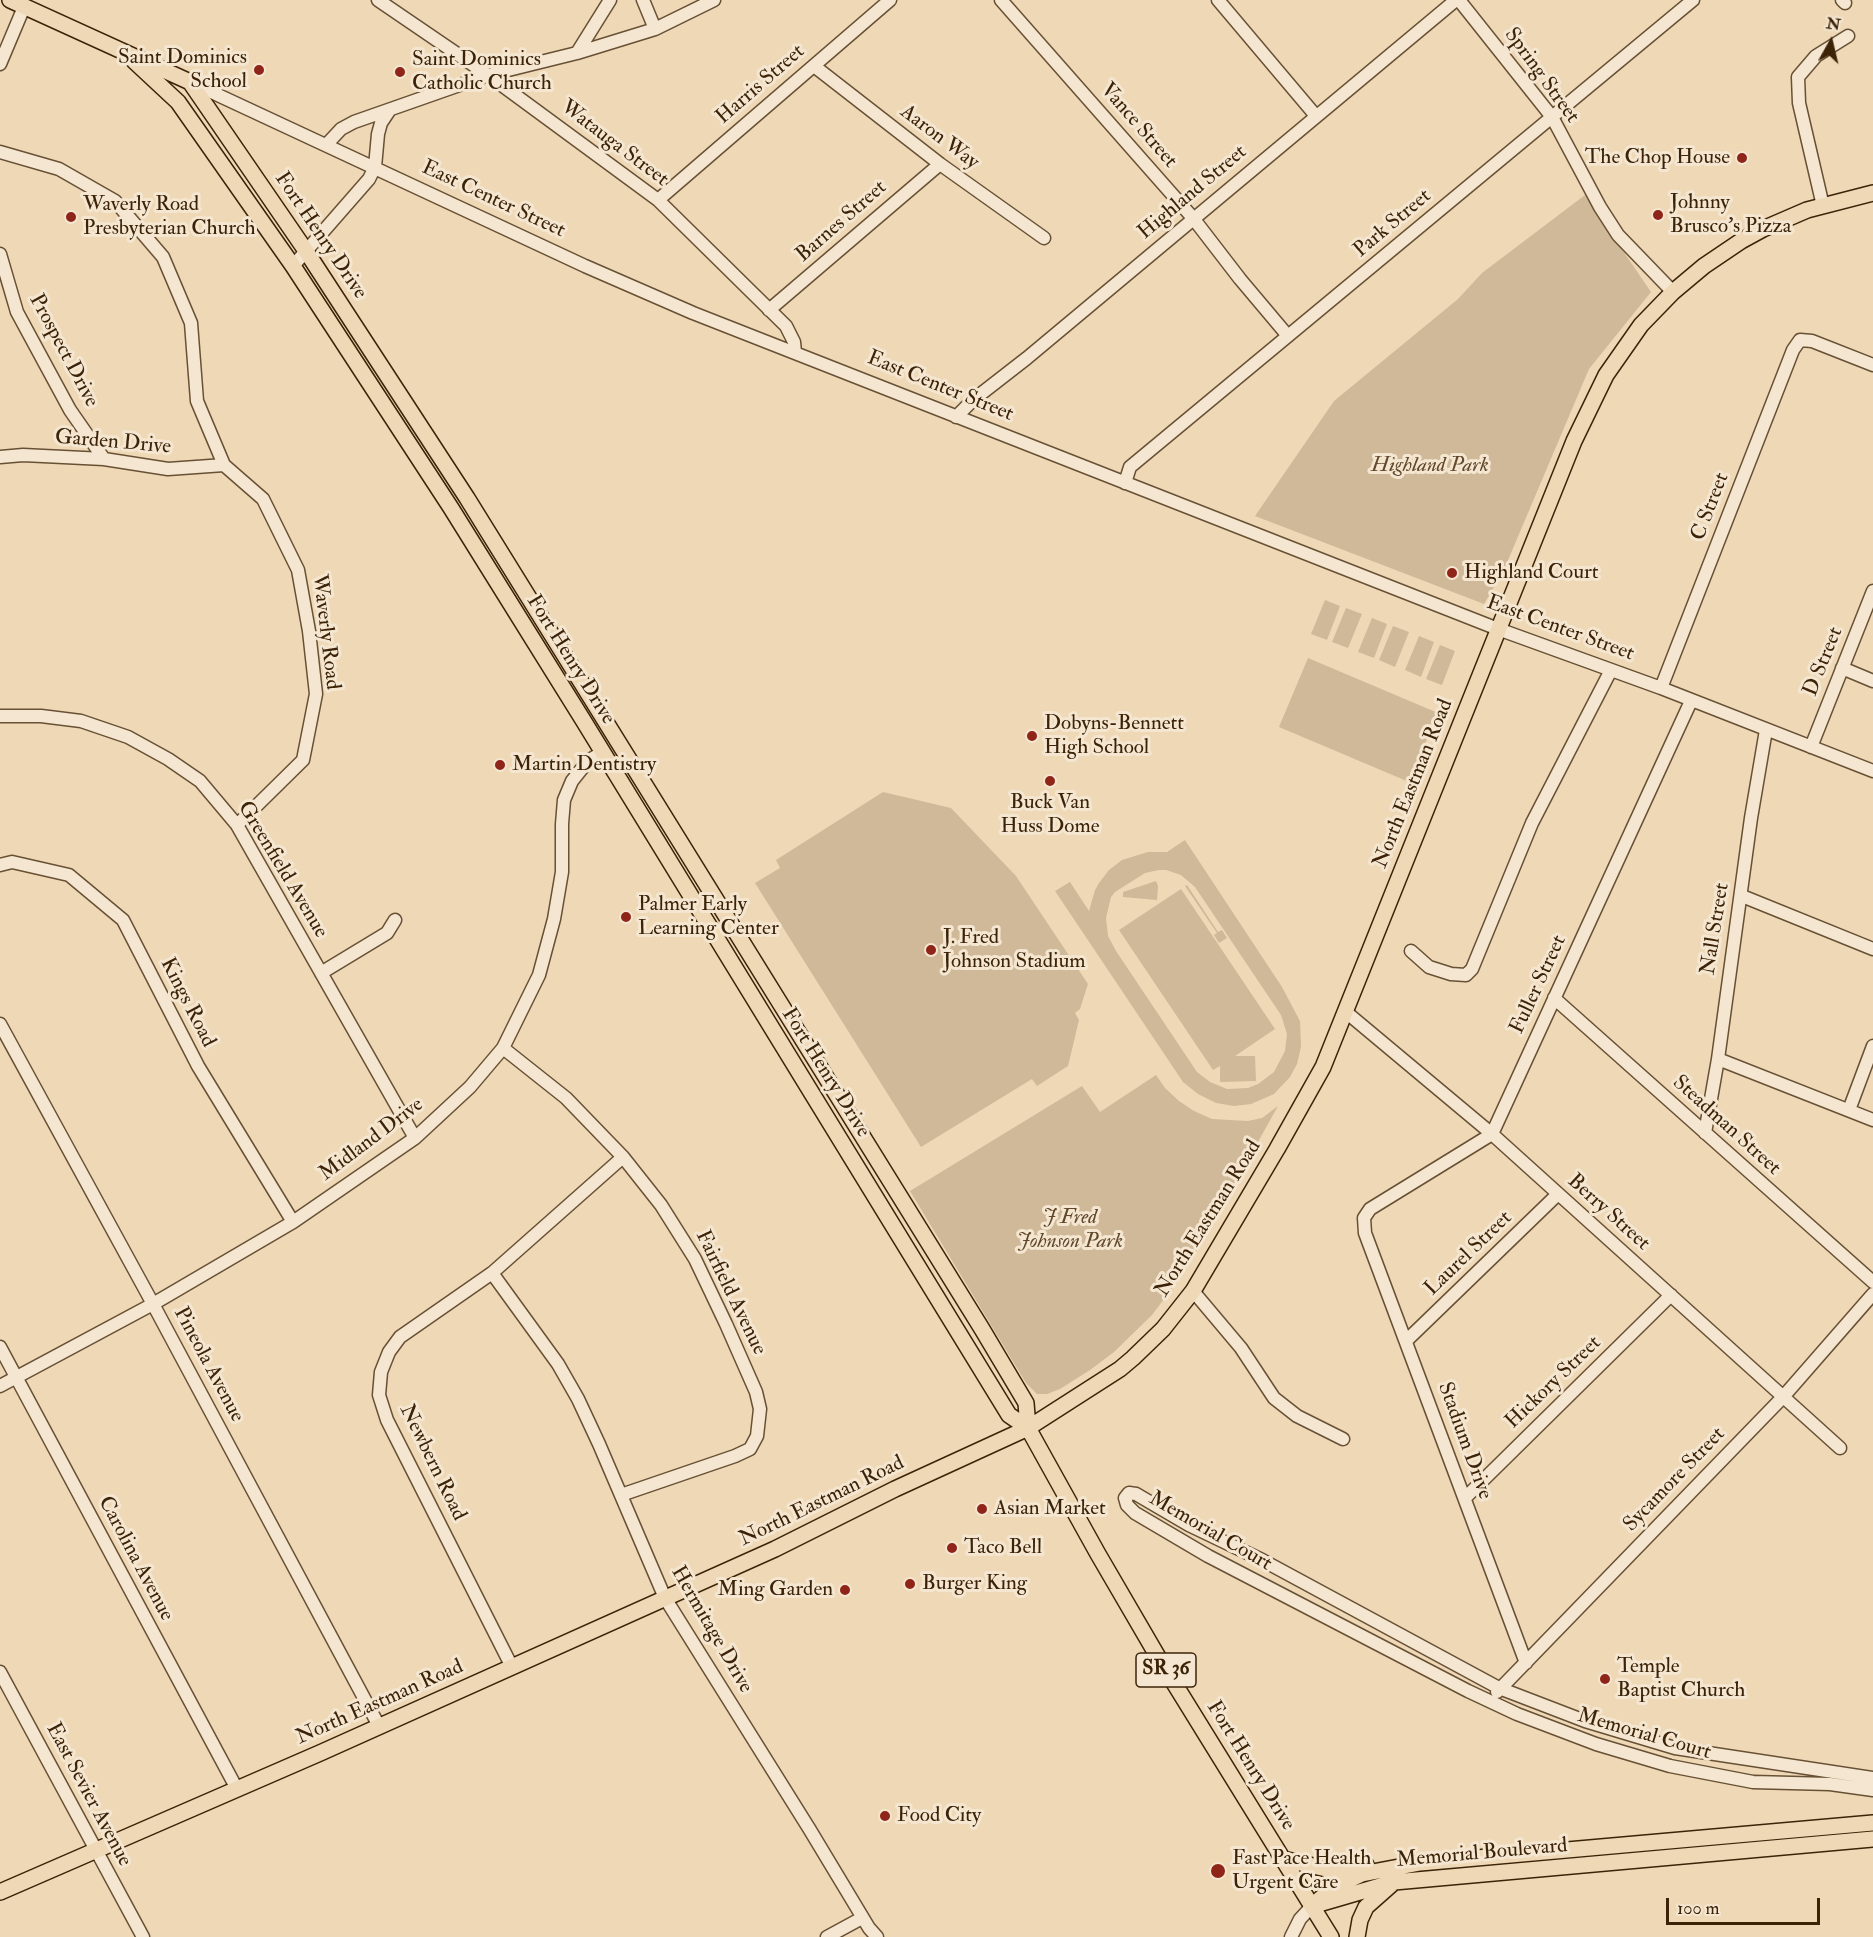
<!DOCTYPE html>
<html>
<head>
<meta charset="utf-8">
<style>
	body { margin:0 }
	#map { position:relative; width:1873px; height:1937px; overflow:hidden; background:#eed8b6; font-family:"IM FELL Double Pica",serif }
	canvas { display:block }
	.north { position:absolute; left:1801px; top:12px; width:60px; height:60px; -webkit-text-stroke:4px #f4e6d0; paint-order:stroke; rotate:8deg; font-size:16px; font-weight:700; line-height:24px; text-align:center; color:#3c2308 }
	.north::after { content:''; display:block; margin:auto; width:21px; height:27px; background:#3c2308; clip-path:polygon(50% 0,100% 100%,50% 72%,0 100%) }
	.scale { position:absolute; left:1666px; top:1898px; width:154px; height:27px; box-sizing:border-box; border:3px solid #3c2308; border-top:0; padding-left:8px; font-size:18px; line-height:21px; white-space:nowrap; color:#3c2308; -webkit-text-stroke:4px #f4e6d0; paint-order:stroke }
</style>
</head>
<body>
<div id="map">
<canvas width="1873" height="1937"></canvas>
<div class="north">N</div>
<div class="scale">100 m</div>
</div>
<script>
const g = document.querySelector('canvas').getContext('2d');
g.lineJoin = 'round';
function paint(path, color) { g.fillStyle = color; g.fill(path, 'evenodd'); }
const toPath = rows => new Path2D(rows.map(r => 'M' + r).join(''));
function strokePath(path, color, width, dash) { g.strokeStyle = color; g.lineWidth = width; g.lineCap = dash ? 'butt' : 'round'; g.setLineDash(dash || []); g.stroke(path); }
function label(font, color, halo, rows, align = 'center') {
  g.font = font + ' "IM FELL Double Pica",serif'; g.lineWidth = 6; g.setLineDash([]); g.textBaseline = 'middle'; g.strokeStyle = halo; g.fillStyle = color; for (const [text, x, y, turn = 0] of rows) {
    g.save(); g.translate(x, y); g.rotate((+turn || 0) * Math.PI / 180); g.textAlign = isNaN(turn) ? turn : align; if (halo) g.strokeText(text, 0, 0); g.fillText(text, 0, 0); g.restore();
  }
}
const green = toPath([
	[1585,195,1651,292,1589,369,1503,572,1484,604,1255,516,1334,401,1458,299,1482,273],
	[1325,600,1340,606,1327,640,1311,634],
	[1346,608,1362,614,1348,648,1332,642],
	[1372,618,1387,624,1374,658,1358,652],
	[1393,626,1409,632,1395,667,1379,660],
	[1419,636,1434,642,1421,677,1405,670],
	[1440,645,1455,651,1442,685,1426,679],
	[1308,658,1438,713,1409,782,1279,727],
	[883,792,951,808,1016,876,1088,984,1080,1009,1075,1013,1079,1020,1068,1066,1037,1086,1032,1079,921,1147,755,883,780,868,776,860],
	[1185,840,1282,987,1300,1021,1301,1047,1297,1064,1290,1077,1274,1094,1251,1104,1234,1106,1216,1103,1198,1094,1183,1082,1055,891,1070,882,1089,911,1095,890,1099,883,1109,870,1122,860,1148,852,1167,852],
	[1159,870,1166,870,1181,875,1195,887,1281,1015,1287,1034,1285,1051,1274,1072,1258,1084,1248,1088,1227,1089,1210,1082,1197,1072,1116,951,1108,936,1106,918,1111,897,1115,892,1145,873],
	[1156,881,1158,886,1157,900,1123,897,1123,892],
	[1187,885,1218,932,1222,930,1227,938,1219,943,1214,935,1217,933,1185,886],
	[1181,889,1275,1029,1235,1056,1255,1056,1256,1081,1220,1082,1220,1066,1213,1070,1119,930],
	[1156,1075,1165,1088,1179,1101,1194,1111,1212,1119,1248,1121,1262,1118,1278,1106,1200,1246,1170,1291,1152,1315,1114,1352,1090,1370,1060,1389,1047,1394,1037,1394,1026,1383,910,1191,1082,1086,1100,1112]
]);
const minor = toPath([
	[378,0,488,75,658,200,786,326,794,342,795,352],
	[643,0,655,29],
	[1001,0,1193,218,1240,279,1288,336],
	[1218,0,1316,116],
	[1459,0,1552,117,1600,207,1618,235,1673,292],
	[1842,0,1845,3],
	[577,53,610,0],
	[0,64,24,7],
	[814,66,940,164,1044,238],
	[190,82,585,266,693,313,1498,629,1661,688,1873,771],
	[327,144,341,129,354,122,488,75,577,53,655,29,714,0],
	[0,152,59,169,115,201,163,257,191,323,197,401,224,465,263,499,298,570,309,631,316,694,303,760,237,825],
	[658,200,890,0],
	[1823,206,1799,103,1798,77,1816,56,1848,36],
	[0,254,17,312,70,410,104,459],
	[293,266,369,179,375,167,378,134,381,123,389,111],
	[769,310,940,164],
	[956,417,973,400,1027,358,1456,0],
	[0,457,23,455,104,459,168,469,224,465],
	[1125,483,1130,467,1693,0],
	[1842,668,1873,681],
	[1661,688,1793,350,1800,340,1812,341,1873,365],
	[0,716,41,716,81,721,128,737,168,759,200,781,237,825,415,1138],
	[1811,747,1873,591],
	[0,865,12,862,69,875,123,920,198,1066,293,1222],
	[1742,896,1873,949],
	[1411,951,1429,967,1451,974,1466,975,1472,969,1532,823,1611,670],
	[321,973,387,933,395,920],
	[1554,998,1873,1282],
	[1346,1012,1492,1134,1840,1448],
	[0,1024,153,1304,379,1726],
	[503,1048,566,1098,623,1157,661,1205,695,1259,726,1324,756,1392,760,1409,757,1436,750,1449,735,1456,621,1495],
	[1718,1059,1873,1120],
	[1849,1110,1873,1046],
	[1705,1133,1718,1059,1751,818,1766,730],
	[492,1273,558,1364,578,1399,599,1444,665,1598,810,1830,869,1928,877,1937],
	[1193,1291,1241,1348,1274,1398,1297,1416,1343,1439],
	[1406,1341,1558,1194],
	[0,1347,237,1789],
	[0,1386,153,1304,293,1222,415,1138,470,1087,503,1048,539,975,554,919,562,872,562,824,564,800,572,781,588,761,603,752],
	[1465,1498,1671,1295],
	[1526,1663,1365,1233,1364,1218,1370,1209,1492,1134,1691,701],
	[512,1667,387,1420,379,1395,381,1372,389,1352,400,1337,492,1273,623,1157],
	[0,1672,143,1937],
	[1497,1692,1783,1397,1873,1294],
	[1873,1778,1675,1748,1585,1721,1499,1688,1262,1560,1189,1525,1136,1494,1129,1493,1125,1498,1127,1505,1135,1513,1208,1556,1468,1691,1517,1714,1596,1744,1670,1766,1753,1782,1830,1784,1873,1790],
	[827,1937,862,1918],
	[1291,1937,1300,1919,1312,1906]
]);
const major = toPath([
	[10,0,190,82,306,251,467,498,982,1329,1026,1403,1028,1428,1098,1554,1158,1657,1331,1937],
	[134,61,178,102,293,266,451,508,583,720,1009,1415,1028,1428],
	[1283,1859,1335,1871,1366,1865],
	[0,1892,320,1753,775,1549,895,1489,1028,1428,1120,1369,1133,1358,1163,1329,1193,1291,1277,1149,1323,1067,1574,441,1606,375,1641,325,1673,292,1704,266,1741,241,1763,229,1807,210,1873,193],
	[1315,1905,1394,1882,1873,1839],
	[1312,1906,1334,1887,1362,1874,1420,1863,1873,1823],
	[1357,1937,1360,1920,1366,1907,1392,1884]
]);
const markers = [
	[259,70,6,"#8f2418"],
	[400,72,6,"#8f2418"],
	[1742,158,6,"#8f2418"],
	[1658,215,6,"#8f2418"],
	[71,217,6,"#8f2418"],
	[1452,573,6,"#8f2418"],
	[1032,736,6,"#8f2418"],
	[500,765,6,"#8f2418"],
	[1050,781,6,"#8f2418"],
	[626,917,6,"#8f2418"],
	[931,950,6,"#8f2418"],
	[982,1509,6,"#8f2418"],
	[952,1548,6,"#8f2418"],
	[910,1584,6,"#8f2418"],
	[845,1590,6,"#8f2418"],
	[1605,1679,6,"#8f2418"],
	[885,1816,6,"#8f2418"],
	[1218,1871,8,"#8f2418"]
];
const shields = [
	[1166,1670,60]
];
const shieldNames = [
	["SR 36",1166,1670]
];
const poiNames = [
	["Saint Dominics",247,58,"right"],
	["School",247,82,"right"],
	["Saint Dominics",412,60],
	["Catholic Church",412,84],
	["The Chop House",1730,158,"right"],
	["Johnny",1670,203],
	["Brusco's Pizza",1670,227],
	["Waverly Road",83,205],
	["Presbyterian Church",83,229],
	["Highland Court",1464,573],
	["Dobyns-Bennett",1044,724],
	["High School",1044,748],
	["Martin Dentistry",512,765],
	["Buck Van",1050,803,"center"],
	["Huss Dome",1050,827,"center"],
	["Palmer Early",638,905],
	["Learning Center",638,929],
	["J. Fred",943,938],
	["Johnson Stadium",943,962],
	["Asian Market",994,1509],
	["Taco Bell",964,1548],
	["Burger King",922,1584],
	["Ming Garden",833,1590,"right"],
	["Temple",1617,1667],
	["Baptist Church",1617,1691],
	["Food City",897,1816],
	["Fast Pace Health",1232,1859],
	["Urgent Care",1232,1883]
];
const streetNames = [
	["Spring Street",1541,76,54],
	["Harris Street",761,85,-41],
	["Vance Street",1138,126,49],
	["Aaron Way",939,138,37],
	["Watauga Street",614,144,37],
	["Highland Street",1193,193,-40],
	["East Center Street",493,200,25],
	["Barnes Street",842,222,-41],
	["Park Street",1393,224,-40],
	["Fort Henry Drive",320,236,56],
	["Prospect Drive",63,351,62],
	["East Center Street",940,387,22],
	["Garden Drive",113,443,5],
	["C Street",1711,507,-69],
	["East Center Street",1560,629,20],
	["Waverly Road",325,632,83],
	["Fort Henry Drive",570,660,58],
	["D Street",1824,662,-68],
	["North Eastman Road",1414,784,-68],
	["Greenfield Avenue",282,870,59],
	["Nall Street",1716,929,-81],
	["Fuller Street",1539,985,-65],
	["Kings Road",187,1003,63],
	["Fort Henry Drive",825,1073,58],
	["Steadman Street",1726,1126,42],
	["Midland Drive",372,1140,-37],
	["Berry Street",1608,1213,42],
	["North Eastman Road",1209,1219,-58],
	["Laurel Street",1469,1254,-44],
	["Fairfield Avenue",730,1293,64],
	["Pineola Avenue",208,1365,62],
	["Hickory Street",1554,1383,-44],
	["Stadium Drive",1464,1441,70],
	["Newbern Road",432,1463,64],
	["Sycamore Street",1675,1480,-46],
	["North Eastman Road",822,1502,-26],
	["Memorial Court",1210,1532,30],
	["Carolina Avenue",135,1559,62],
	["Hermitage Drive",711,1630,60],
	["North Eastman Road",380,1703,-24],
	["Memorial Court",1644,1735,16],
	["Fort Henry Drive",1250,1766,58],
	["East Sevier Avenue",88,1795,62],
	["Memorial Boulevard",1482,1854,-5]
];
const parkNames = [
	["Highland Park",1430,466],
	["J Fred",1070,1218],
	["Johnson Park",1070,1242]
];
paint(green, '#d0b998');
strokePath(minor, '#685034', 15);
strokePath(major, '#3c2308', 18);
strokePath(minor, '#f4e6d0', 12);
strokePath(major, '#eed8b6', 15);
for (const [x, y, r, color] of markers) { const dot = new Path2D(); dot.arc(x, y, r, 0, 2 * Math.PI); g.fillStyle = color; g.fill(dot); strokePath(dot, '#f4e6d0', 2); }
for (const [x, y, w] of shields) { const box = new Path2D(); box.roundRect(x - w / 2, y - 17, w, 34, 4.5); g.fillStyle = '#f4e6d0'; g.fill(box); strokePath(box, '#3c2308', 1.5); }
label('bold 20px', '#3c2308', null, shieldNames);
label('21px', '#3c2308', '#f4e6d0', poiNames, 'left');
label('21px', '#3c2308', '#f4e6d0', streetNames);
label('italic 21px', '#61482c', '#f4e6d0', parkNames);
</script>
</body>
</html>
